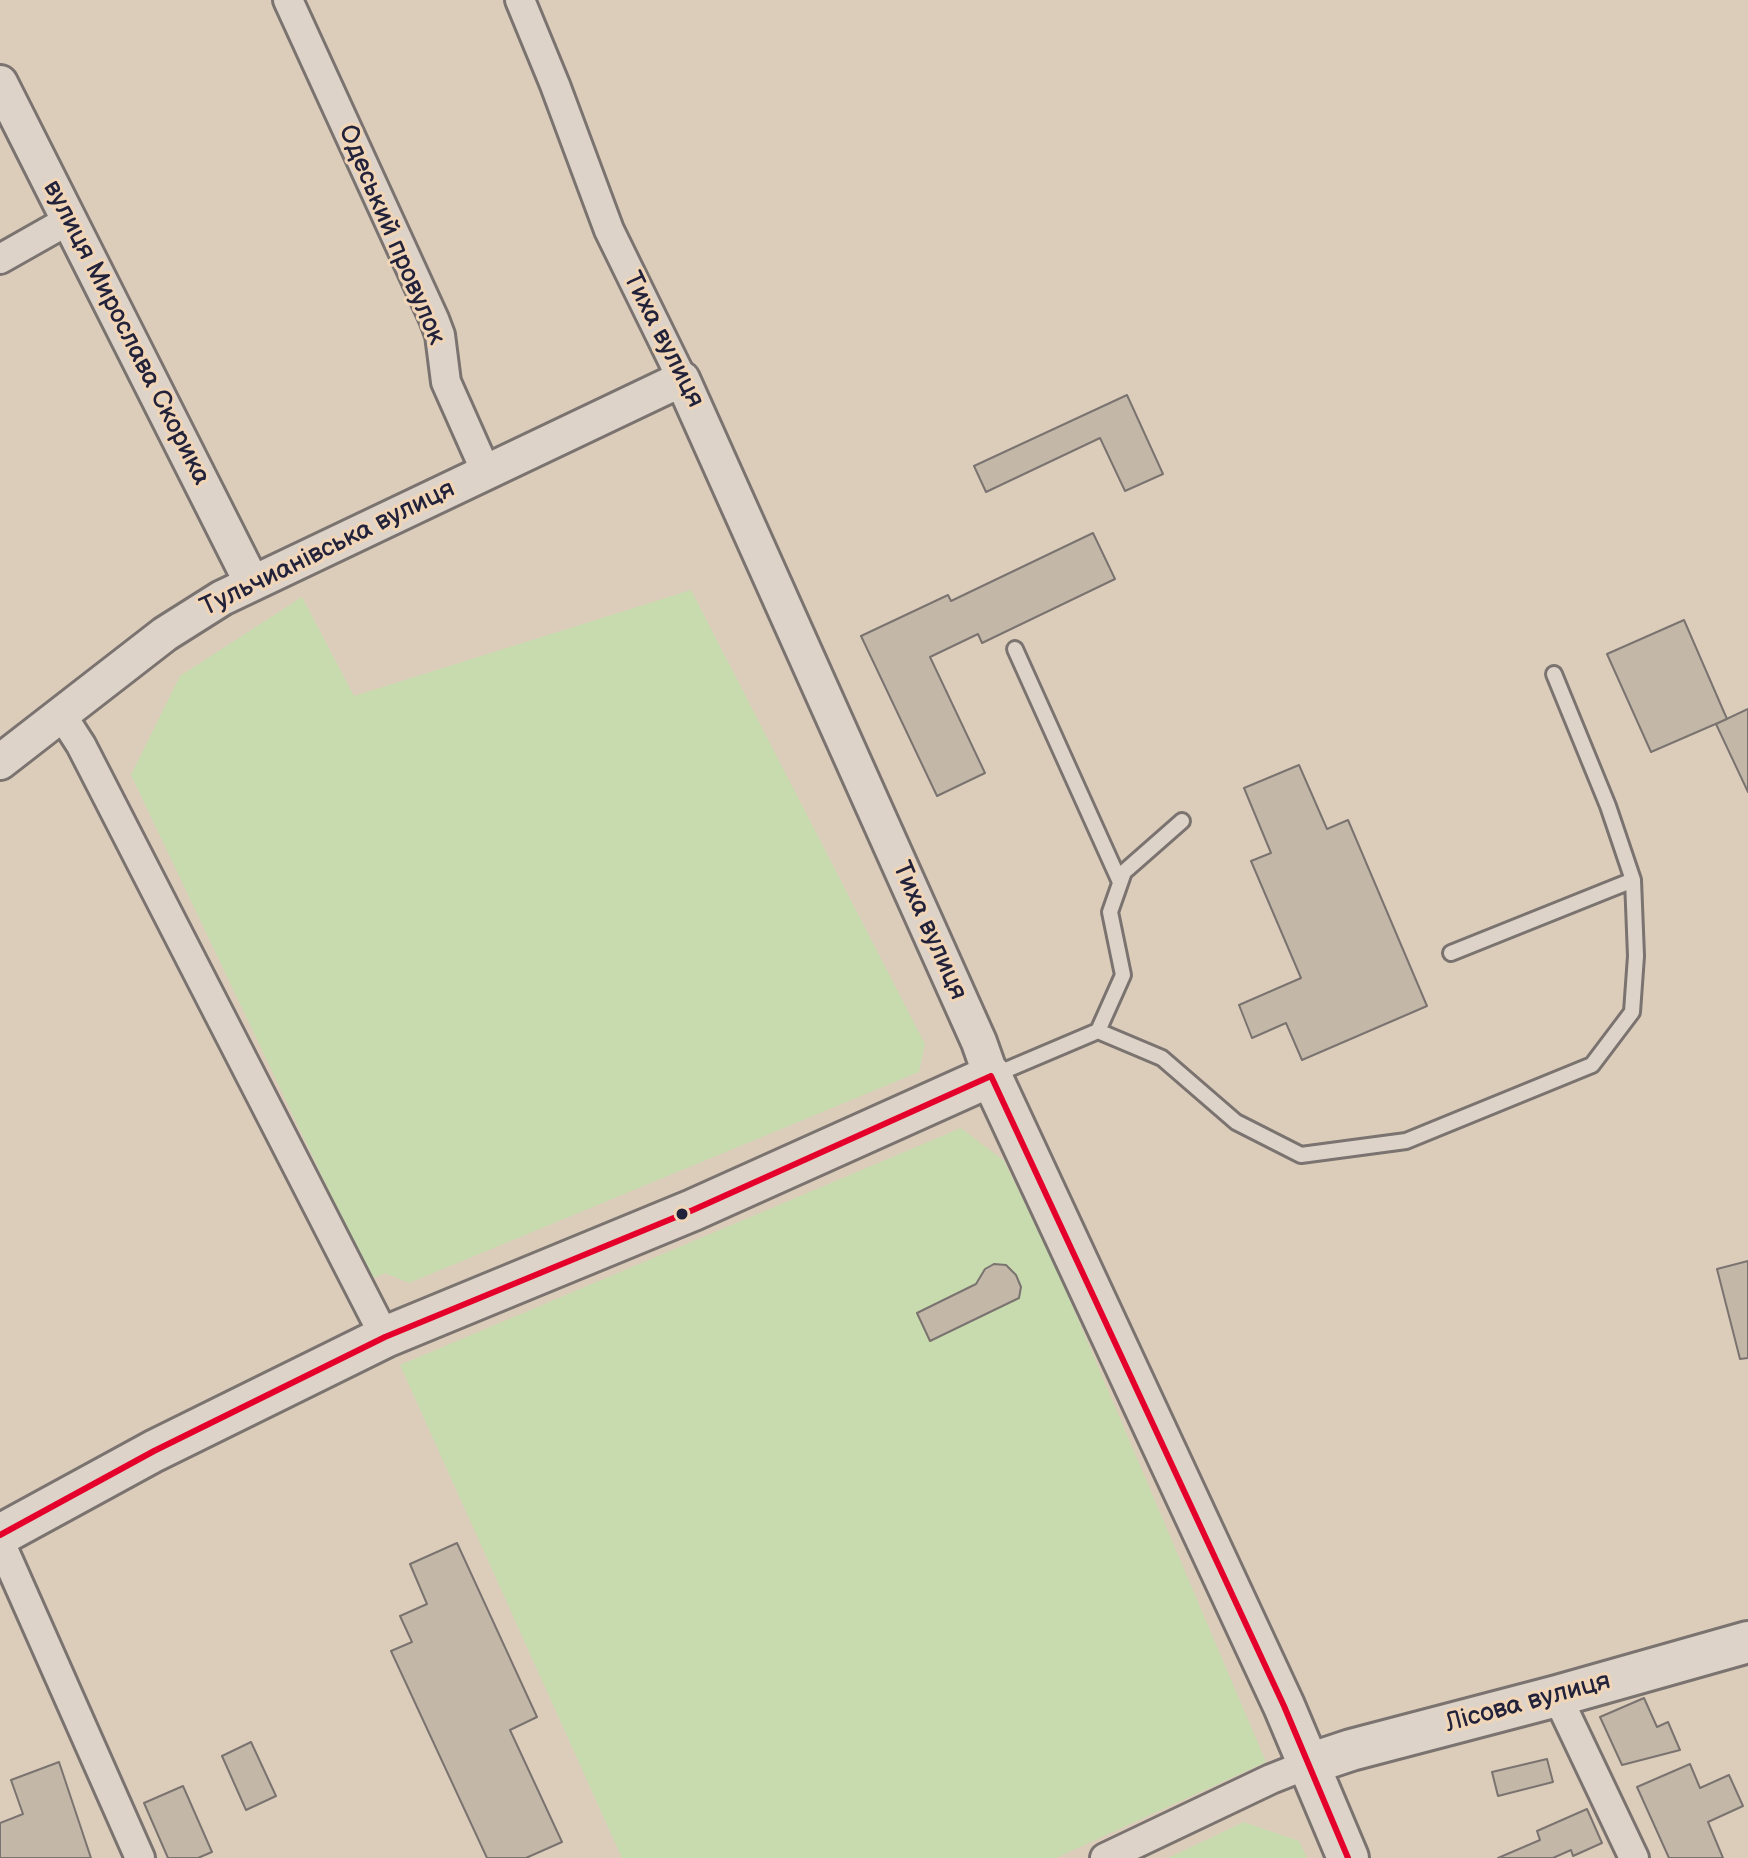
<!DOCTYPE html>
<html>
<head>
<meta charset="utf-8">
<style>
	body { margin:0 }
	canvas { display:block; background:#dccdbb }
</style>
</head>
<body>
<canvas width="1748" height="1858"></canvas>
<script>
const g = document.querySelector('canvas').getContext('2d');
g.lineJoin = 'round';
function paint(path, color) { g.fillStyle = color; g.fill(path, 'evenodd'); }
const toPath = rows => new Path2D(rows.map(r => 'M' + r).join(''));
function strokePath(path, color, width, dash) { g.strokeStyle = color; g.lineWidth = width; g.lineCap = dash ? 'butt' : 'round'; g.setLineDash(dash || []); g.stroke(path); }
function label(font, color, halo, rows, align = 'center') {
  g.font = font + ' "Balsamiq Sans",sans-serif'; g.lineWidth = 6; g.setLineDash([]); g.textBaseline = 'middle'; g.strokeStyle = halo; g.fillStyle = color; for (const [text, x, y, turn = 0] of rows) {
    g.save(); g.translate(x, y); g.rotate((+turn || 0) * Math.PI / 180); g.textAlign = isNaN(turn) ? turn : align; if (halo) g.strokeText(text, 0, 0); g.fillText(text, 0, 0); g.restore();
  }
}
const green = toPath([
	[691,590,925,1044,919,1072,409,1283,385,1273,371,1279,131,775,180,676,302,597,354,696],
	[961,1128,1004,1161,1057,1270,1266,1762,1056,1858,622,1858,400,1365],
	[1244,1822,1299,1841,1307,1858,1168,1858]
]);
const building = toPath([
	[1127,395,1163,474,1125,491,1100,438,986,492,974,466,1127,395],
	[1093,533,1115,579,982,643,978,634,930,657,985,773,937,796,861,636,948,595,951,601,1093,533],
	[1684,620,1727,719,1651,752,1607,654,1684,620],
	[1748,709,1748,792,1716,724,1748,709],
	[1299,765,1327,829,1348,820,1427,1006,1302,1060,1286,1023,1252,1038,1239,1005,1301,978,1251,861,1271,853,1244,788,1299,765],
	[1748,1261,1748,1358,1740,1359,1717,1269,1748,1261],
	[994,1264,1006,1265,1016,1275,1021,1287,1019,1298,930,1341,917,1313,976,1284,985,1269,994,1264],
	[457,1543,537,1717,510,1730,562,1842,526,1858,487,1858,391,1651,412,1642,400,1616,427,1604,410,1564,457,1543],
	[1644,1698,1657,1727,1668,1722,1680,1750,1622,1765,1600,1717,1644,1698],
	[251,1742,276,1796,246,1810,222,1756,251,1742],
	[1547,1759,1553,1782,1498,1796,1492,1772,1547,1759],
	[59,1762,91,1858,0,1858,0,1823,23,1814,11,1780,59,1762],
	[1690,1764,1700,1788,1729,1775,1743,1806,1708,1822,1723,1858,1669,1858,1637,1787,1690,1764],
	[183,1786,212,1852,198,1858,168,1858,144,1803,183,1786],
	[1587,1809,1602,1843,1573,1856,1571,1850,1553,1858,1498,1858,1540,1840,1537,1831,1587,1809]
]);
const service = toPath([
	[1015,649,1120,882],
	[1451,953,1633,880],
	[1098,1031,1123,975,1110,912,1124,872,1182,821],
	[992,1076,1098,1031,1162,1058,1236,1122,1301,1155,1406,1141,1592,1065,1632,1012,1636,956,1633,880,1608,806,1554,674]
]);
const minor = toPath([
	[288,0,434,319,440,335,446,382,486,472],
	[520,0,555,85,609,230,682,379],
	[0,259,69,220],
	[61,714,81,745,385,1337],
	[0,1542,140,1858],
	[1557,1696,1634,1858],
	[1105,1858,1271,1779,1309,1764]
]);
const tertiary = toPath([
	[0,83,252,583],
	[0,762,165,634,222,598,682,379,979,1042,991,1076]
]);
const secondary = toPath([
	[0,1535,154,1451,385,1337,693,1210,991,1076,1284,1706,1348,1858],
	[1309,1764,1351,1750,1557,1696,1748,1642]
]);
const bus1 = toPath([
	[991,1076,1284,1706,1348,1858],
	[0,1535,154,1451,385,1337,693,1210,991,1076]
]);
const markers = [
	[682,1214,7,"#22223b"]
];
const streetNames = [
	["Одеський провулок",391,235,67],
	["вулиця Мирослава Скорика",126,333,63],
	["Тиха вулиця",663,340,63],
	["Тульчианівська вулиця",328,549,-26],
	["Тиха вулиця",929,931,66],
	["Лісова вулиця",1528,1703,-15]
];
paint(green, '#c8dbaf');
paint(building, '#c3b7a7');
strokePath(building, '#7a7370', 2);
strokePath(service, '#7a7370', 20);
strokePath(minor, '#7a7370', 34);
strokePath(tertiary, '#7a7370', 40);
strokePath(secondary, '#7a7370', 46);
strokePath(service, '#ded3c8', 14);
strokePath(minor, '#ded3c8', 28);
strokePath(tertiary, '#ded3c8', 34);
strokePath(secondary, '#ded3c8', 40);
strokePath(bus1, '#e4002b', 6);
for (const [x, y, r, color] of markers) { const dot = new Path2D(); dot.arc(x, y, r, 0, 2 * Math.PI); g.fillStyle = color; g.fill(dot); strokePath(dot, '#f1d5b7', 3); }
label('26px', '#22223b', '#f1d5b7', streetNames);
</script>
</body>
</html>
